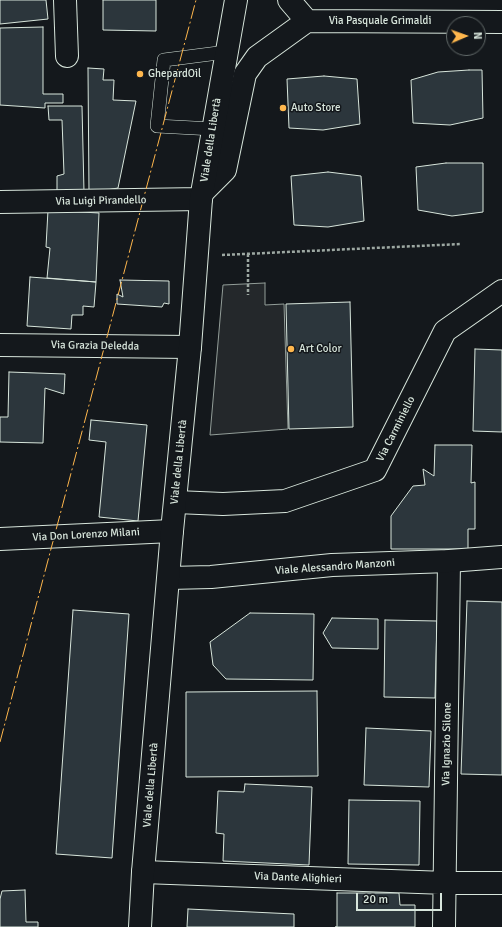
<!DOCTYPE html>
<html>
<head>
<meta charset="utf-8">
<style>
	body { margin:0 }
	#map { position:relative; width:502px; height:927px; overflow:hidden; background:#14181c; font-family:Signika,sans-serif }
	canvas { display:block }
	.north { position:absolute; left:446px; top:16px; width:40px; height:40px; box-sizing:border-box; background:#14181c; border:1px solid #626a69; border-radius:50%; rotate:88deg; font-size:11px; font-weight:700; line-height:16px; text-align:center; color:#d8e6dc }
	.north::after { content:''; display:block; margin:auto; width:14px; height:18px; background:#ffb74d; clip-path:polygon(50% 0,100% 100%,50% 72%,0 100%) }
	.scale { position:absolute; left:356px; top:893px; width:86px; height:18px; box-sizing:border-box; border:2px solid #d8e6dc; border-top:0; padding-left:5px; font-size:12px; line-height:14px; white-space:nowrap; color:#d8e6dc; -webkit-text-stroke:3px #14181c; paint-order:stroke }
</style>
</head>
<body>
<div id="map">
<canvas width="502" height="927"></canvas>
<div class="north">N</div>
<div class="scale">20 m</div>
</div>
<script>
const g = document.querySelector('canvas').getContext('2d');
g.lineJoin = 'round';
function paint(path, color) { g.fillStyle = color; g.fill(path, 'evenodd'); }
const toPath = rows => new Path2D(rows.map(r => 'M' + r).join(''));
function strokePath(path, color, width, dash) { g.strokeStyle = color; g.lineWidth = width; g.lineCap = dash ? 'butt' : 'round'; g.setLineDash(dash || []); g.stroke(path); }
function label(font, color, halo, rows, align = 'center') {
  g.font = font + ' Signika,sans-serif'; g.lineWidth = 3; g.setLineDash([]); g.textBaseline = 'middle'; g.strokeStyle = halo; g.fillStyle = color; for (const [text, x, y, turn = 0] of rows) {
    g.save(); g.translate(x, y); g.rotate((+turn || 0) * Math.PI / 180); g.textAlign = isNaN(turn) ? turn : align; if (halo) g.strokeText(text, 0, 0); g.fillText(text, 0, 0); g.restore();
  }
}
const parking = toPath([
	[265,283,265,305,284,304,288,429,210,435,223,285,265,283]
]);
const building = toPath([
	[0,0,46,0,48,19,0,24,0,0],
	[103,0,156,0,156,31,103,30,103,0],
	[43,27,43,94,63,94,63,103,45,103,45,108,0,105,0,28,43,27],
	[88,68,104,69,103,80,114,80,113,100,136,101,118,188,89,193,88,68],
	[469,70,482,70,483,118,450,125,413,123,411,80,438,72,469,70],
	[324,76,357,79,360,124,323,130,289,128,287,79,324,76],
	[48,106,82,106,84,192,57,193,57,176,64,174,62,120,49,120,48,106],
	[446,163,483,163,483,212,452,216,418,210,416,167,446,163],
	[328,172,361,176,364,221,328,227,294,225,291,176,328,172],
	[48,210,99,213,96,282,47,278,50,248,46,247,48,210],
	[30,277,96,282,94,307,83,306,83,315,72,315,71,329,27,326,30,277],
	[120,280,169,281,169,304,164,303,162,307,117,304,117,294,123,297,120,280],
	[350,302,353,427,289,429,286,304,350,302],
	[475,349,502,350,502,432,473,431,475,349],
	[9,372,65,374,64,394,45,388,43,443,0,442,0,417,8,417,9,372],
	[91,420,147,425,138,521,99,517,106,442,89,440,91,420],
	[435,445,472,445,471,483,475,482,475,529,468,529,468,549,391,549,391,516,413,486,425,485,423,469,434,476,435,445],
	[467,601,502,602,502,775,461,774,467,601],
	[73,610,129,614,112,858,56,854,73,610],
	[250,613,314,614,313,680,226,679,213,665,210,642,250,613],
	[332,618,378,619,378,649,332,648,323,633,332,618],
	[385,620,437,621,435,698,384,697,385,620],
	[317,691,318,776,186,777,186,692,317,691],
	[366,728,431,731,429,787,364,785,366,728],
	[245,784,312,787,309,865,223,861,224,834,216,833,218,791,244,792,245,784],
	[349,800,420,801,419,865,348,864,349,800],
	[25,890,26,922,38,922,38,927,0,927,0,899,2,891,25,890],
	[337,893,399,893,400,905,415,905,415,927,335,927,337,927,337,893],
	[188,909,294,914,294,927,187,927,188,909]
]);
const path = toPath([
	[248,254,248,295],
	[222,255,461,244]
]);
const service = toPath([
	[213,129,157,126,164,60,226,52]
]);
const minor = toPath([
	[65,0,67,56],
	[289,0,307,21],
	[203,192,225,170,245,74,257,57,307,21,502,22],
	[0,202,201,199],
	[0,345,190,347],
	[176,502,223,504,285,501,375,470,445,331,502,291],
	[0,539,172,531],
	[143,872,446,883,502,883],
	[444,927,449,561]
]);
const tertiary = toPath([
	[169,578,211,577,332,565,449,561,502,557]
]);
const secondary = toPath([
	[140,927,143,872,172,531,190,347,201,199,236,0]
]);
const power = toPath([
	[0,742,196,0]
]);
const markers = [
	[140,74,4,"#ffb74d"],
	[283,108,4,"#ffb74d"],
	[291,349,4,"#ffb74d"]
];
const streetNames = [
	["Via Pasquale Grimaldi",380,21],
	["Viale della Libertà",211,140,-81],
	["Via Luigi Pirandello",101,201,-1],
	["Via Grazia Deledda",95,346,1],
	["Via Carminiello",396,429,-63],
	["Viale della Libertà",179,462,-84],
	["Via Don Lorenzo Milani",86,535,-3],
	["Viale Alessandro Manzoni",335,567,-4],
	["Via Ignazio Silone",447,744,-89],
	["Viale della Libertà",151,785,-85],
	["Via Dante Alighieri",298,878,2]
];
const poiNames = [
	["GhepardOil",148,74],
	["Auto Store",291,108],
	["Art Color",299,349]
];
paint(parking, '#24282b');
strokePath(parking, '#939e99', 1);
paint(building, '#2c363c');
strokePath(building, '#d8e6dc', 1);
strokePath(service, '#d8e6dc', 14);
strokePath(minor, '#d8e6dc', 24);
strokePath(tertiary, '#d8e6dc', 24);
strokePath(secondary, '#d8e6dc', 24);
strokePath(path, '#9da8a2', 2.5, [3, 2]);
strokePath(service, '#14181c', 13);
strokePath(minor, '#14181c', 22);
strokePath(tertiary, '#14181c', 22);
strokePath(secondary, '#14181c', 22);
strokePath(power, '#ffb74d', 1, [14, 3, 2, 3]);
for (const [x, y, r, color] of markers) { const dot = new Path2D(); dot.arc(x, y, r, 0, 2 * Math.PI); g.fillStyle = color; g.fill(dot); strokePath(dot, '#14181c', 1.5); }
label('11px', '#d8e6dc', '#14181c', streetNames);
label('11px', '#d8e6dc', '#14181c', poiNames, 'left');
</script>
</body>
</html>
